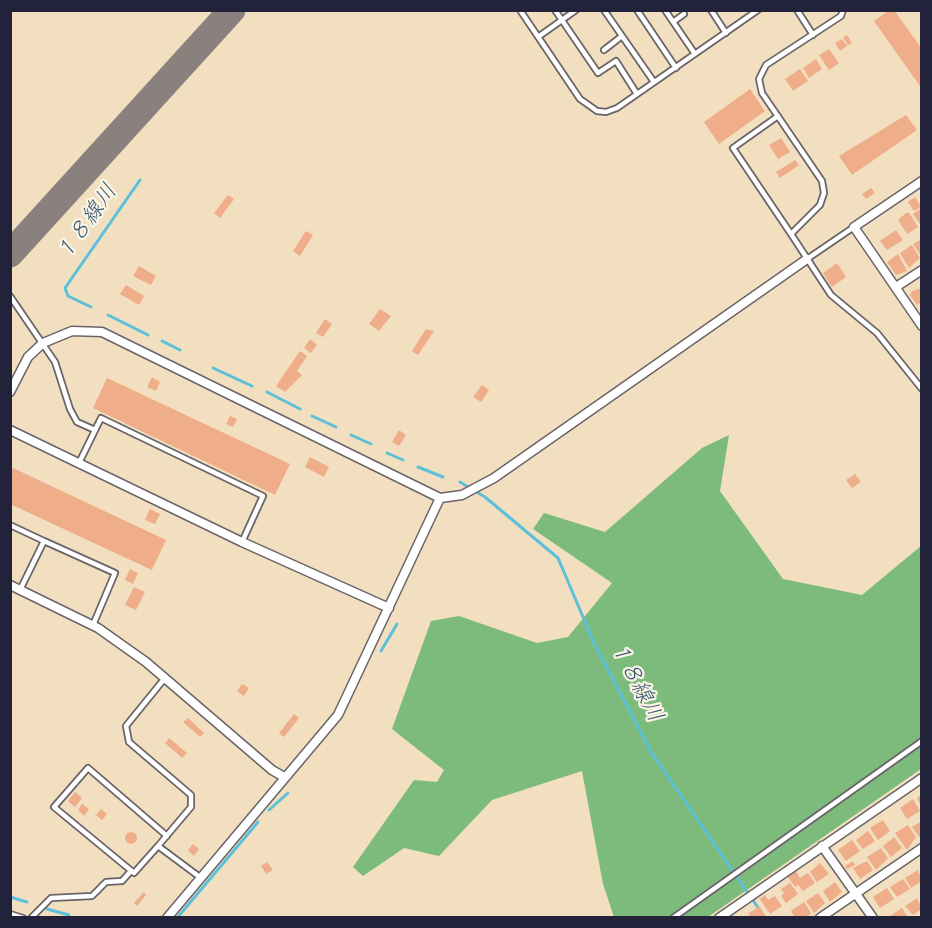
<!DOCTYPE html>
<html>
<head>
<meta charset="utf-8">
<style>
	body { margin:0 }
	#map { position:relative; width:932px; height:928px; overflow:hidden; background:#f1dfbf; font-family:"Gochi Hand",sans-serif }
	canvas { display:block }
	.frame { position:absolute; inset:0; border:12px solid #22223b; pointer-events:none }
</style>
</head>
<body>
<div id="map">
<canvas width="932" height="928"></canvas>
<div class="frame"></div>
</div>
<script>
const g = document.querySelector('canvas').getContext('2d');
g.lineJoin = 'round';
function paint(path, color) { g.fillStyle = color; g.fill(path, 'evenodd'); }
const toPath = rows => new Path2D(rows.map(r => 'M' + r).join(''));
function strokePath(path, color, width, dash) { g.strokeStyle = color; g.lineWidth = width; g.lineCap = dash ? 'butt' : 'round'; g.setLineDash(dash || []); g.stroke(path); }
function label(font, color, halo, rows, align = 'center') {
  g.font = font + ' "Gochi Hand","Klee One",sans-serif'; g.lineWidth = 4.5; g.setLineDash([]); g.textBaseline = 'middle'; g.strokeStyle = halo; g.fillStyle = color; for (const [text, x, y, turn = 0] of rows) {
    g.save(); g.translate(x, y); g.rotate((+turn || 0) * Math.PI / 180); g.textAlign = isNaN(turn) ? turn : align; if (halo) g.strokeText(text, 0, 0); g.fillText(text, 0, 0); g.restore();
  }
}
const forest = toPath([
	[729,435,720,491,783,579,862,595,921,546,921,769,708,917,614,917,603,884,582,771,492,800,439,856,404,848,363,876,353,867,414,780,437,782,444,770,392,729,431,621,459,616,537,643,568,637,612,583,533,529,544,513,605,532,702,448]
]);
const stream = toPath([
	[91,307,68,296,65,288,140,180],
	[108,315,148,335],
	[162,341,180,350],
	[213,368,252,386],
	[267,392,300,409],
	[312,416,336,427],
	[351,435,371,444],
	[387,453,403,460],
	[418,467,443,477],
	[460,482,485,497,558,558,594,643,651,752,759,909],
	[381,651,397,624],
	[269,810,288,793],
	[10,897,27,902],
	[47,909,69,915],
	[177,918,258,822]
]);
const taxiway = toPath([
	[10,254,232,10]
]);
const building = toPath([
	[889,10,894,10,922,49,922,89,874,21],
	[847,35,852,43,848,45,843,38],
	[842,39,847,46,840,51,835,43],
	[829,49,839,63,829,70,819,55],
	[816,59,822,69,809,78,803,68],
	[800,69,808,81,793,91,785,79],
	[750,89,765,111,719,144,704,122],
	[906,115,917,130,852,175,839,156],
	[781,138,790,152,778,159,769,145],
	[795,160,799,165,780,178,776,172],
	[871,188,875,193,866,199,862,194],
	[228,195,234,199,220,218,214,213],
	[915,197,921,207,914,211,908,202],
	[922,208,922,227,913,214],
	[906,213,909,213,918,227,907,234,898,220],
	[896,230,903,240,887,250,880,241],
	[306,231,313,235,300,256,293,251],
	[922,239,922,257,913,244],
	[912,245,920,258,909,268,900,253],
	[898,254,907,271,896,275,887,262],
	[837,263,846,277,832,287,823,273],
	[139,266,156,276,151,285,133,276],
	[126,285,144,296,139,305,120,294],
	[922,288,922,302,917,305,910,295,912,291],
	[380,309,391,316,379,331,369,324],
	[325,319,332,324,323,337,316,333],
	[426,329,434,331,418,355,412,351],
	[310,339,317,345,311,353,304,348],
	[300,351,307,356,297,371,302,375,285,392,276,386],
	[152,377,160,382,156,391,147,387],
	[107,378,290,464,275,495,93,408],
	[482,385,489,390,481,402,473,397],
	[230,416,237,419,233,427,226,424],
	[399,430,406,435,399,446,392,442],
	[310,457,329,467,324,477,305,467],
	[13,468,166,540,152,570,10,504,10,475],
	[855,474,861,482,852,488,846,480],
	[150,509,160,514,155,524,145,520],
	[130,569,138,573,133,584,125,580],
	[134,587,145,592,136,610,125,605],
	[242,684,249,688,244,696,237,691],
	[294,714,299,718,284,737,279,733],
	[188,718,204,733,200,737,183,722],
	[169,738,187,753,182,758,165,743],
	[75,792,82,798,75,807,68,801],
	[922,794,922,808,917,798],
	[913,799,920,811,907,819,900,808],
	[82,804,89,809,84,816,78,810],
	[101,809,107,814,102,820,96,815],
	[883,820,890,831,878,840,870,828],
	[922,821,922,836,919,837,912,827],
	[908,825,916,837,907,850,895,833],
	[868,831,875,841,863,849,856,840],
	'125 838a6 6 0 1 1 12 0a6 6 0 1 1-12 0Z',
	[894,837,902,848,891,857,883,846],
	[852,840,860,851,846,861,838,850],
	[193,844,199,849,194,856,188,850],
	[881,848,888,858,876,870,867,857],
	[853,861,855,865,847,869,845,866],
	[867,861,873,870,860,879,853,868],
	[267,862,273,870,266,874,261,866],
	[820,863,829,874,817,882,810,872],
	[918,870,922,881,911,888,905,878],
	[796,871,800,878,808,873,815,883,803,891,798,885,795,887,788,877],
	[903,879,910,889,897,897,890,887],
	[835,882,842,892,830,902,823,891],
	[790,883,798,894,786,903,781,896,784,893,781,889],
	[887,888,894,899,880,908,873,897],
	[144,892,146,895,137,906,134,903],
	[818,893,825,903,814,913,806,901],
	[765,895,768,900,775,896,782,906,770,914,760,899],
	[917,898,922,909,913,915,905,906],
	[804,902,811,913,806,918,795,918,791,911],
	[759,906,766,916,751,918,748,914],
	[902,908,908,918,887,918]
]);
const lane = toPath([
	[520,10,580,99,597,111,606,112,617,108,758,10],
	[555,10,598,73,616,61,637,94],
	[604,10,654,82],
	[637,10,676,68],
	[665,10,695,54],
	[711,10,726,33],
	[797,10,813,35],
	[843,10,841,16,766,65,759,79,762,93,822,181,824,193,820,205,791,234,831,295,877,333,922,389],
	[673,22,684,14],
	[538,37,576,10],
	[604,50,622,36],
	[778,116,733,148,791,234],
	[807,259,854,227],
	[10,296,55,362,70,409,77,422,95,430],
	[79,463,101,418,263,496,242,542],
	[10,525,44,541],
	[20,590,44,541,115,573,93,625],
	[165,678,126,726,129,742,191,795,191,807,158,846,134,873,54,807,88,768,167,836],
	[158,846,201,878],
	[10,914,23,918],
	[31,918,51,898,92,896,106,882,122,881,130,872],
	[673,918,922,741]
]);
const street = toPath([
	[922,181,854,227,922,326],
	[896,287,922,270],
	[10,392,28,357,43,343,72,331,102,332,440,498,462,495,494,478,807,259],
	[10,430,242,542,389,608],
	[10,585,98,628,146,662,272,770,284,777],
	[822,846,873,918],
	[167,918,338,715,440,498],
	[719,918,922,778],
	[820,918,922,848]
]);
const waterNames = [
	["１８線川",89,224,-55],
	["１８線川",634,683,62]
];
paint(forest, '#7cbb7c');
strokePath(stream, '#5cc0da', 3);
strokePath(taxiway, '#8a807d', 27);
paint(building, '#efad8a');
strokePath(lane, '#6a6469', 8);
strokePath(street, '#6a6469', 11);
strokePath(lane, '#fff', 4.5);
strokePath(street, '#fff', 8);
label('italic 22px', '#365973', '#fcf5e5', waterNames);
</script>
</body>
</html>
